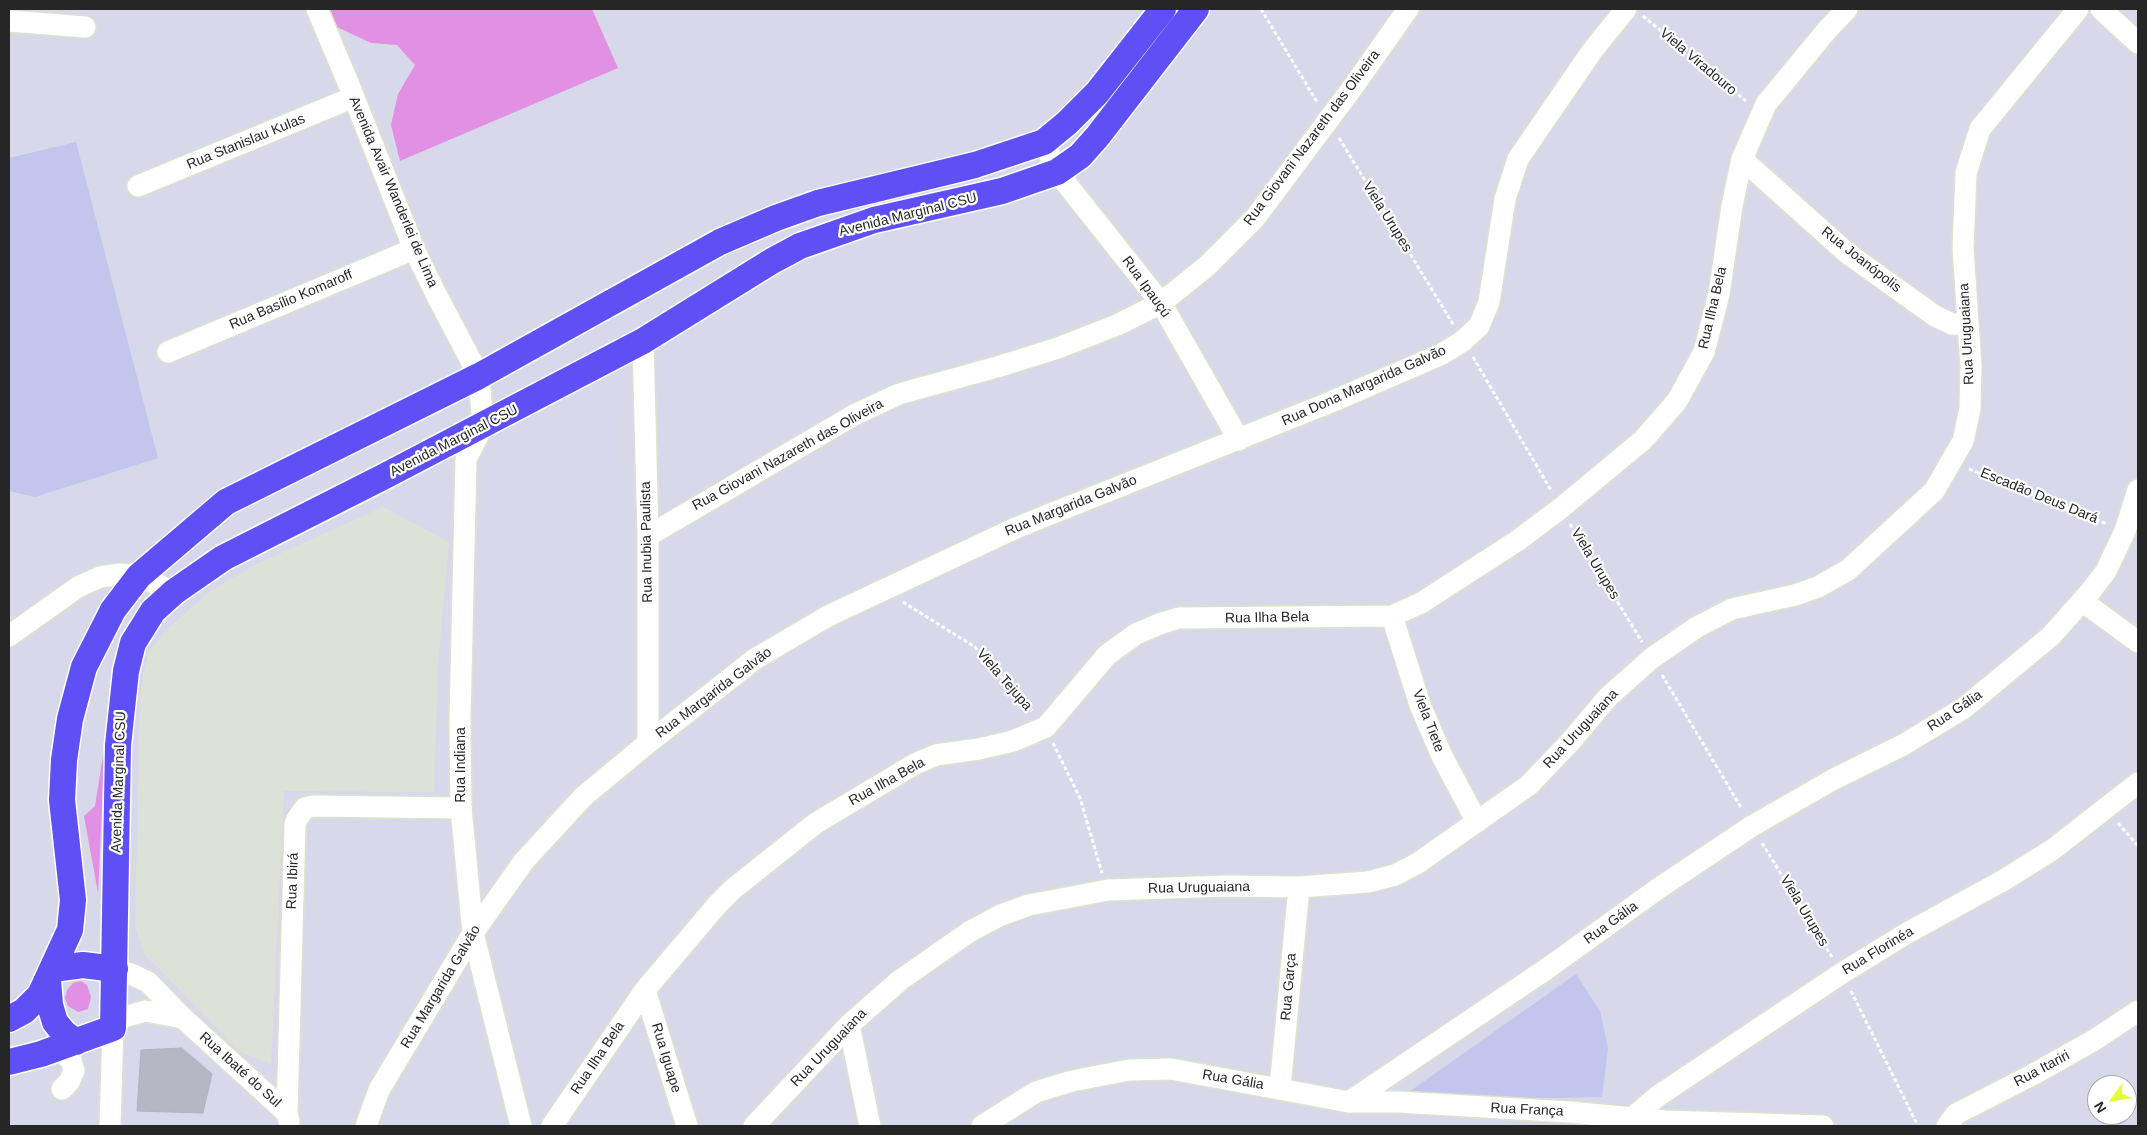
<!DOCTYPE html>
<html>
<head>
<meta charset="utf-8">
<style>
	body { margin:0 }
	#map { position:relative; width:2147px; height:1135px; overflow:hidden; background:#d7d9ea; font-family:Arial,sans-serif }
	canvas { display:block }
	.frame { position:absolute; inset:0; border:10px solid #262626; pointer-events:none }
	.north { position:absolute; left:2087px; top:1075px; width:50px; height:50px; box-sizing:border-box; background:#fff; border:1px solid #a8a8a8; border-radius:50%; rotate:238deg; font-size:14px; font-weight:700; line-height:20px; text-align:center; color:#262626 }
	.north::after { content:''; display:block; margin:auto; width:18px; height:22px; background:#e3ff2f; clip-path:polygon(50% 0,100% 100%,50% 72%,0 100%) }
</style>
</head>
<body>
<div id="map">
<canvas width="2147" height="1135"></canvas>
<div class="frame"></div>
<div class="north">N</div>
</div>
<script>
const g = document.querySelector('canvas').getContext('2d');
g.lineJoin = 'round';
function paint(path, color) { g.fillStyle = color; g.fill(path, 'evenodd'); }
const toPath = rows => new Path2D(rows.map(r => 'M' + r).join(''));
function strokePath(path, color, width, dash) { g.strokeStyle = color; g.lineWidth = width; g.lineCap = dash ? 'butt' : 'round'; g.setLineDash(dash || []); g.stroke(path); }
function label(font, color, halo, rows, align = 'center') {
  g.font = font + ' Arial,sans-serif'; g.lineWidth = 4.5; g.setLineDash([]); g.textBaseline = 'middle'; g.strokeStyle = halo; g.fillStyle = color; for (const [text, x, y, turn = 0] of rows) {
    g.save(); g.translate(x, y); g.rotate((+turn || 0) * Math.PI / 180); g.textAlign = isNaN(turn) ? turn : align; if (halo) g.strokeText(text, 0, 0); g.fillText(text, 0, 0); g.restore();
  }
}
const industrial = toPath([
	[383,507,449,542,438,664,434,792,284,791,271,1065,240,1052,145,955,135,926,140,695,148,653,167,629,213,589,259,563]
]);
const education = toPath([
	[76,142,158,458,35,497,9,491,9,158],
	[1576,974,1600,1011,1608,1048,1602,1097,1452,1100,1406,1094]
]);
const green = toPath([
	[330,9,592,9,618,68,400,161,391,125,398,94,415,65,397,45,371,43,337,27],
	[105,743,98,893,84,816,95,806],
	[81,981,87,985,91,997,88,1009,78,1012,68,1006,65,998,67,990,73,983]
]);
const building = toPath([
	[182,1048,212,1074,203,1113,137,1111,141,1050,182,1048]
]);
const path = toPath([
	[1261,9,1317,102],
	[1643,16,1746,101],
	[1339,138,1453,324],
	[1473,357,1552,492],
	[1969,469,2107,524],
	[1570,524,1642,642],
	[903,602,975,647,1032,711],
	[1662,675,1742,809],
	[1053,743,1080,798,1102,873],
	[2118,823,2138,846],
	[1762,843,1832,957],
	[1851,991,1918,1126]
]);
const minor = toPath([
	[317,9,347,80,414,249,436,294,479,376,483,426,466,459,460,720,461,808,473,933,521,1126],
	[2101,9,2138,43],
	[9,21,85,27],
	[1044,142,1057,172,1161,303,1239,440],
	[1742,159,1847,253,1935,316,1952,324,1967,325],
	[138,186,354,97],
	[643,341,648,536,648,743],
	[168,352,414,249],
	[648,536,854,415,899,394,997,367,1058,348,1117,325,1161,303,1207,266,1255,218,1353,87,1408,9],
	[2082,601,2138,642],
	[1392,616,1420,705,1442,756,1477,822],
	[9,636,78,587,100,577,120,574,139,576,174,592],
	[115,969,131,974,148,982,183,1018,287,1113,289,1121],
	[645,990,687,1126],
	[114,1020,145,1011,183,1018],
	[849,1025,870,1126],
	[42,1054,61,1052,71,1060,74,1071,69,1082,62,1089],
	[1280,1088,1299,887],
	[1349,1102,1548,968,1659,888,1752,826,1834,779,1903,745,1964,708,2051,636,2090,592,2106,571,2125,531,2138,490],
	[287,1113,295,824,297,819,305,808,313,806,461,808],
	[1627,1122,1658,1096,1842,973,1909,932,2004,880,2052,850,2138,783],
	[110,1126,113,1028],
	[366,1126,379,1090,473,933,524,861,584,796,648,743,755,659,828,616,1018,527,1331,402,1442,354,1463,341,1479,326,1489,302,1505,199,1518,159,1592,51,1626,9],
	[552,1126,645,990,717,905,733,889,816,823,915,764,936,755,979,749,1013,741,1046,727,1107,655,1136,634,1162,623,1179,618,1392,616,1421,603,1517,541,1561,508,1643,440,1677,401,1704,352,1719,294,1732,206,1742,159,1766,104,1827,30,1847,9],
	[754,1126,849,1025,899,981,969,932,1001,915,1029,905,1108,890,1227,886,1299,887,1368,882,1395,875,1418,863,1529,785,1571,741,1608,697,1652,658,1697,627,1732,609,1795,595,1818,587,1848,570,1934,491,1963,441,1970,409,1971,366,1963,249,1966,173,1980,129,2078,9],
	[982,1126,1036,1092,1072,1081,1129,1070,1171,1069,1349,1102,1398,1102,1569,1112,1665,1121,1823,1126],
	[1947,1126,1956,1114,2034,1074,2096,1039,2138,1011]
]);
const major = toPath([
	[53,969,83,965,115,969],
	[48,980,50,1005,55,1022,64,1033,76,1042],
	[9,1019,24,1011,40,995,70,930,73,900,62,800,64,760,70,719,84,667,113,610,139,576,226,502,479,376,720,242,776,218,818,203,975,165,1044,142,1067,123,1097,93,1163,9],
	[9,1062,41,1054,113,1028,118,745,126,671,133,643,153,611,174,592,223,558,385,476,643,341,772,261,800,246,874,220,1002,191,1057,172,1080,156,1097,137,1196,9]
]);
const streetNames = [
	["Viela Viradouro",1698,62,40],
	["Rua Giovani Nazareth das Oliveira",1312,138,-53],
	["Rua Stanislau Kulas",246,142,-22],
	["Avenida Avair Wanderlei de Lima",393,192,67],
	["Avenida Marginal CSU",908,215,-14],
	["Viela Urupes",1387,217,58],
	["Rua Joanópolis",1861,260,38],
	["Rua Ipauçú",1146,287,54],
	["Rua Basílio Komaroff",291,300,-23],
	["Rua Ilha Bela",1713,308,-77],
	["Rua Uruguaiana",1967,334,-93],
	["Rua Dona Margarida Galvão",1364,386,-24],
	["Avenida Marginal CSU",454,441,-27],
	["Rua Giovani Nazareth das Oliveira",788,455,-29],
	["Escadão Deus Dará",2039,496,22],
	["Rua Margarida Galvão",1071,506,-22],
	["Rua Inubia Paulista",647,542,-91],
	["Viela Urupes",1595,564,59],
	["Rua Ilha Bela",1267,618,-1],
	["Viela Tejupa",1004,680,49],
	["Rua Margarida Galvão",714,693,-37],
	["Rua Gália",1955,711,-34],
	["Viela Tiete",1428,721,69],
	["Rua Uruguaiana",1581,729,-47],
	["Rua Indiana",461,765,-90],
	["Avenida Marginal CSU",119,782,-88],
	["Rua Ilha Bela",887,782,-29],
	["Rua Ibirá",293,881,-88],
	["Rua Uruguaiana",1199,888,-1],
	["Viela Urupes",1804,911,59],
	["Rua Gália",1611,923,-36],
	["Rua Florinéa",1878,951,-31],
	["Rua Margarida Galvão",441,987,-59],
	["Rua Garça",1289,987,-85],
	["Rua Uruguaiana",829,1048,-46],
	["Rua Ilha Bela",598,1058,-56],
	["Rua Iguape",666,1058,73],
	["Rua Itariri",2042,1069,-28],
	["Rua Ibaté do Sul",240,1070,42],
	["Rua Gália",1233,1080,10],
	["Rua França",1527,1110,3]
];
paint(industrial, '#dce2d8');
paint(education, '#c4c5ed');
paint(green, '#e290e4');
paint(building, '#b6b7c4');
strokePath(building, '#b1b2c5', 1);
strokePath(minor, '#dee1cc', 24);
strokePath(major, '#fff', 29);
strokePath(path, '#fff', 3, [4, 2.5]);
strokePath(minor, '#fff', 21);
strokePath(major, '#5f50f5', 26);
label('14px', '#262626', '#fff', streetNames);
</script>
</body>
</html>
